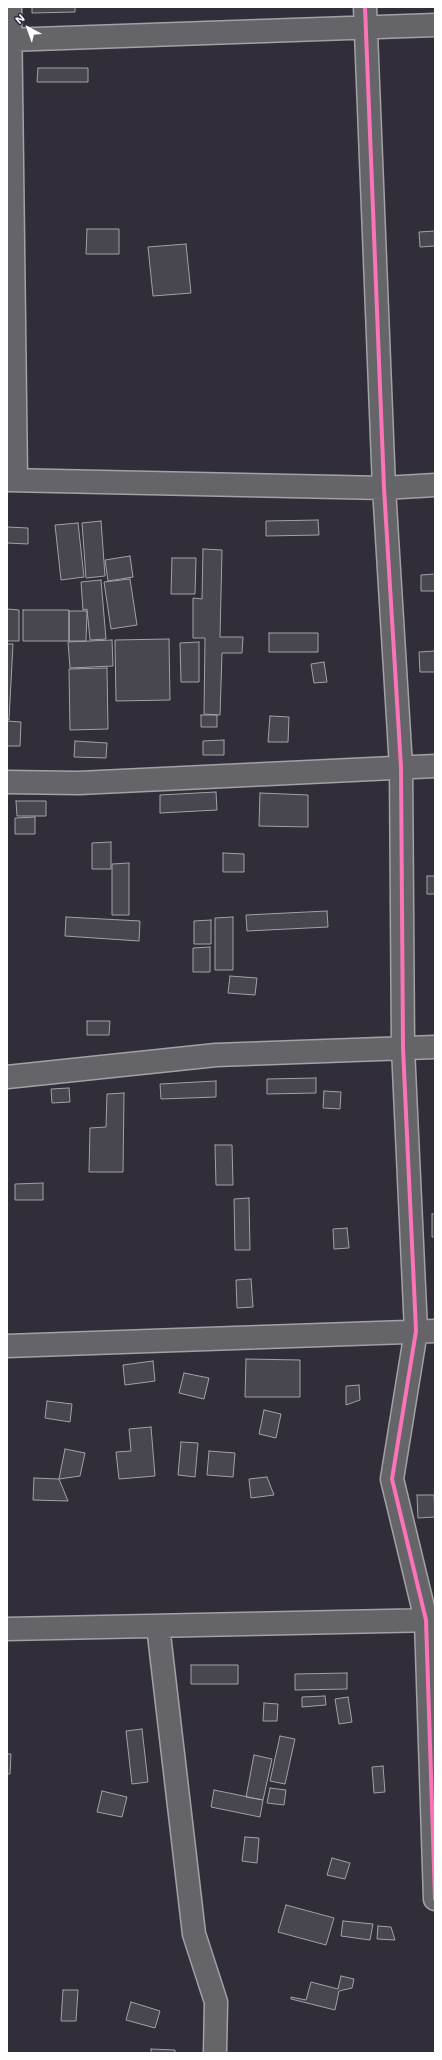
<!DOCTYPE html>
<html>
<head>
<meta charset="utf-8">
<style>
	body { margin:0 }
	#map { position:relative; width:442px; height:2060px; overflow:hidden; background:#312e39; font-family:Mali,sans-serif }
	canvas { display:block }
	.frame { position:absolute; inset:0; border:8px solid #fff; pointer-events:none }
	.north { position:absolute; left:8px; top:8px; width:40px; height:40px; -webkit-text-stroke:3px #2f2a3d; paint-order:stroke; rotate:319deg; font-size:11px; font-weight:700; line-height:16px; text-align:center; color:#fff }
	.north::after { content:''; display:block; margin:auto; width:14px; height:18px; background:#fff; clip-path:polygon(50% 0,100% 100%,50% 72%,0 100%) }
</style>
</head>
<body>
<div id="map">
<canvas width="442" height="2060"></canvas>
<div class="frame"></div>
<div class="north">N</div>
</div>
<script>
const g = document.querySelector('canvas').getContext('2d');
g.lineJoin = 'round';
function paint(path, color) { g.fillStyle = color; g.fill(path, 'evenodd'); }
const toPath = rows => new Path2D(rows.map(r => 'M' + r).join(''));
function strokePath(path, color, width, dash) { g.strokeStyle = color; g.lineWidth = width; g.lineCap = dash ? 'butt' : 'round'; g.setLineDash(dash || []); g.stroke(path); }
const building = toPath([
	[32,7,75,7,75,12,32,13,32,7],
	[38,68,88,68,88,82,37,82,38,68],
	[87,229,119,229,119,254,86,254,87,229],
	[435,231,435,246,420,247,419,232,435,231],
	[186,244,191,293,153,296,148,247,186,244],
	[318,520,319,535,266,536,266,521,318,520],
	[101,521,105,576,86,578,82,523,101,521],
	[78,523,84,577,61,580,55,525,78,523],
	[7,527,28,528,28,544,7,543,7,527],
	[203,549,222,550,220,637,243,637,242,653,222,653,220,715,204,714,205,638,193,638,193,598,202,599,203,549],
	[130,556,133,577,108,581,105,560,130,556],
	[172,558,196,558,195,594,171,594,172,558],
	[435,574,435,591,421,591,421,575,435,574],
	[130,579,137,625,111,629,104,582,130,579],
	[101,580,106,639,90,640,87,609,83,610,81,582,101,580],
	[7,609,19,610,19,641,7,641,7,609],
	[23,610,69,610,69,641,23,641,23,610],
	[69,611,87,611,86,641,69,641,69,611],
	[269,633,318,633,318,652,269,652,269,633],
	[169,639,170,700,116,701,115,640,169,639],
	[112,640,113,666,70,668,68,642,112,640],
	[199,642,199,682,181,682,180,643,199,642],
	[7,644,13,644,9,720,7,719,7,644],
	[435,651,435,672,420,672,419,652,435,651],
	[324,662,327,682,314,683,311,664,324,662],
	[107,668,108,729,70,730,69,669,107,668],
	[201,715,217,715,217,727,201,727,201,715],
	[270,716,289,717,288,742,268,742,270,716],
	[7,721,21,722,20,746,7,746,7,721],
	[224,740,224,755,203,755,203,741,224,740],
	[75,741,107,743,106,758,74,757,75,741],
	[216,792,217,810,160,813,160,795,216,792],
	[260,793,308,795,308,827,259,826,260,793],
	[16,801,46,801,46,816,17,816,16,801],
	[35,817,35,834,15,834,15,818,35,817],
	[111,842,111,869,92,869,92,843,111,842],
	[223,853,244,854,244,872,223,872,223,853],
	[129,863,129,915,112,915,112,864,129,863],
	[427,876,435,876,435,894,427,894,427,876],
	[327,911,328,927,247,931,246,915,327,911],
	[66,917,140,921,139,941,65,936,66,917],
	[233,917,233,970,215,970,215,918,233,917],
	[211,920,211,944,194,944,194,921,211,920],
	[210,947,210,972,193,972,193,948,210,947],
	[230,976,257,978,255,995,228,993,230,976],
	[87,1021,110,1021,109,1035,87,1035,87,1021],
	[316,1078,316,1093,267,1094,267,1079,316,1078],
	[216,1081,216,1097,161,1099,160,1084,216,1081],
	[69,1088,70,1102,52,1103,51,1089,69,1088],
	[324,1091,341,1092,340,1109,323,1108,324,1091],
	[124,1093,123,1172,89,1172,90,1128,106,1127,107,1094,124,1093],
	[215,1145,232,1145,233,1185,216,1185,215,1145],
	[43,1183,43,1200,15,1200,15,1184,43,1183],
	[249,1198,250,1250,235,1250,234,1199,249,1198],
	[432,1214,435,1214,435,1237,432,1237,432,1214],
	[347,1228,349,1248,334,1249,333,1229,347,1228],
	[251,1279,253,1307,237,1308,236,1280,251,1279],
	[246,1359,300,1360,300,1397,245,1397,246,1359],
	[153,1361,155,1381,125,1385,123,1365,153,1361],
	[184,1373,209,1378,204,1399,179,1393,184,1373],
	[359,1385,360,1400,346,1405,346,1386,359,1385],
	[47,1401,72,1404,70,1422,45,1418,47,1401],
	[264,1410,281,1414,276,1438,259,1434,264,1410],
	[151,1427,155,1476,119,1479,116,1452,131,1451,129,1429,151,1427],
	[181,1442,198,1443,195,1477,178,1475,181,1442],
	[65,1449,85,1453,80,1476,59,1479,65,1449],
	[209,1451,235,1453,233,1477,207,1475,209,1451],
	[267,1477,274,1495,251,1498,249,1479,267,1477],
	[34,1478,59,1479,68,1501,33,1500,34,1478],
	[417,1495,434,1495,435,1517,418,1518,417,1495],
	[191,1665,238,1665,238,1684,191,1684,191,1665],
	[347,1673,347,1689,295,1690,295,1674,347,1673],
	[325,1696,326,1705,302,1707,302,1697,325,1696],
	[348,1697,352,1722,339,1724,335,1699,348,1697],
	[264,1703,278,1704,277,1721,263,1721,264,1703],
	[142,1729,148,1782,132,1784,126,1731,142,1729],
	[280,1736,295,1739,285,1784,270,1781,280,1736],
	[7,1754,11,1754,10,1774,7,1774,7,1754],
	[254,1755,272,1759,263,1800,246,1797,254,1755],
	[383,1766,385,1792,374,1793,372,1767,383,1766],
	[270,1788,286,1790,284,1805,267,1803,270,1788],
	[214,1790,263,1800,260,1817,211,1807,214,1790],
	[102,1791,127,1797,122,1817,97,1812,102,1791],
	[245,1837,259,1838,257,1863,242,1861,245,1837],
	[332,1858,350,1863,345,1879,327,1875,332,1858],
	[286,1905,334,1918,326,1945,278,1932,286,1905],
	[343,1921,373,1924,370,1940,341,1936,343,1921],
	[378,1926,391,1927,395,1940,377,1939,378,1926],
	[341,1976,354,1979,352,1988,339,1991,335,2010,291,1999,291,1997,306,2000,311,1982,338,1989,341,1976],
	[63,1990,78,1990,76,2021,61,2021,63,1990],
	[131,2002,160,2011,155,2028,126,2020,131,2002],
	[151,2049,175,2050,175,2053,151,2053,151,2049]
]);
const minor = toPath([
	[10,7,16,480],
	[365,7,384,488,401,767,403,1048,416,1331,392,1479,426,1620,435,1899],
	[7,40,435,25],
	[7,480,384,488,435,485],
	[7,782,79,783,435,766],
	[7,1077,216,1055,435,1047],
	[7,1346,435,1331],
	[158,1626,194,1934,216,2002,215,2053],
	[7,1629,435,1620]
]);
const cycleway = toPath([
	[365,7,384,488,401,767,403,1048,416,1331,392,1479,426,1620,435,1899]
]);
paint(building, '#48464e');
strokePath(building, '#a2a1a6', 1);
strokePath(minor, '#a2a1a6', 25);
strokePath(minor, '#656469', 22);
strokePath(cycleway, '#fb73b8', 4);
</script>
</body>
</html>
